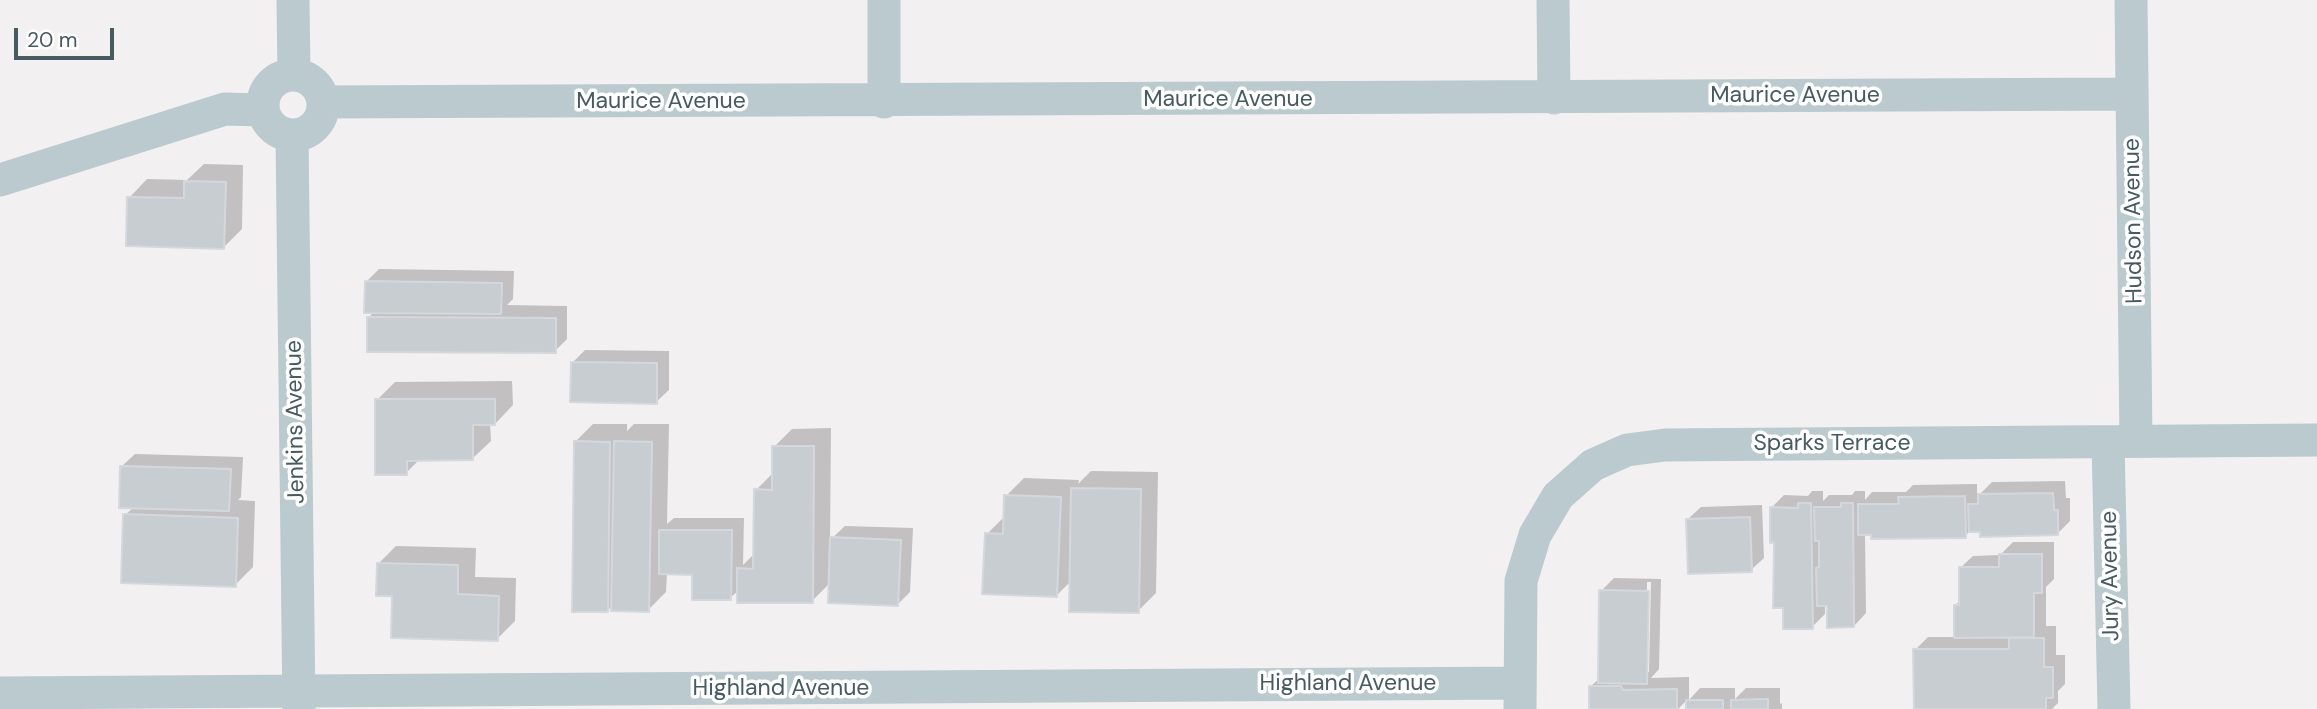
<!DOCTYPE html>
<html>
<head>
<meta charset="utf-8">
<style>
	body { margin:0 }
	#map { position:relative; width:2317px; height:709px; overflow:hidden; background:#f3f0f1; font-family:"DM Sans",sans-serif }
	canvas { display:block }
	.scale { position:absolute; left:14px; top:28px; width:100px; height:32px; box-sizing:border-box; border:4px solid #465a60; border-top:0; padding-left:9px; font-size:21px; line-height:24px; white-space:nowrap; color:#465a60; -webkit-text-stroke:5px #fff; paint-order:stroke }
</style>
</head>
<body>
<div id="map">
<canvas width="2317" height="709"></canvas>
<div class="scale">20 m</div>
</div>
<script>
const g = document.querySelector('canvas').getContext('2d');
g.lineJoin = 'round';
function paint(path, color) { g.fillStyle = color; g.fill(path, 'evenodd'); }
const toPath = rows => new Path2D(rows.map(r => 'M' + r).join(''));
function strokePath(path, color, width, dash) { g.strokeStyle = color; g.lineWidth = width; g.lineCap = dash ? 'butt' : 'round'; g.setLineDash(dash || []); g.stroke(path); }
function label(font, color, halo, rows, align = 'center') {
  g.font = font + ' "DM Sans",sans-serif'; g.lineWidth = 7; g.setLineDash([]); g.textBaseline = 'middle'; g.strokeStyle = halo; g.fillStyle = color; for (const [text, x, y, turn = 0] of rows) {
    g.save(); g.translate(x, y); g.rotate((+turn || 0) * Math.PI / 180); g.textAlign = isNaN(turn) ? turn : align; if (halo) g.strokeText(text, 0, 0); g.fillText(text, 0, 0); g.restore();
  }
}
const shadow = toPath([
	[204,164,243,165,242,229,224,247,129,198,147,179,187,180],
	[379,269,514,271,513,299,507,305,567,306,567,339,555,351,369,317,375,311,366,282],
	[585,350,669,351,669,390,656,402,573,362],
	[512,381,513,405,495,424,490,423,491,441,472,459,420,459,406,473,377,400,395,382],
	[593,424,627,424,627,431,634,424,669,424,667,524,674,518,744,518,743,565,755,553,756,490,774,472,774,447,792,429,831,428,830,540,845,526,913,528,910,592,898,604,830,583,812,601,739,590,730,598,693,573,667,573,666,592,648,610,613,605,607,611,575,442],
	[135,454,243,457,241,497,238,500,255,501,253,567,235,585,125,515,134,507,122,466],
	[1091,471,1158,472,1156,593,1138,611,1072,580,1057,595,987,534,1005,516,1006,496,1024,478,1079,480,1078,484],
	[2065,481,2066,498,2070,498,2070,521,2057,534,1971,530,1965,536,1865,533,1866,613,1854,626,1829,604,1825,604,1825,614,1812,627,1785,606,1771,508,1784,495,1808,496,1812,491,1823,491,1823,501,1829,495,1852,495,1855,491,1865,491,1865,500,1872,492,1906,492,1913,485,1977,484,1977,497,1992,482],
	[1762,505,1764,558,1751,570,1688,519,1701,507],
	[2013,542,2054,542,2054,579,2046,587,2046,626,2056,626,2056,655,2065,655,2065,684,2058,691,2058,703,2052,709,1915,709,1915,650,1928,637,1956,637,1955,605,1961,600,1960,568,1973,556,2000,555],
	[396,546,476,548,475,577,516,578,515,621,497,639,394,594,378,564],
	[1614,578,1661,579,1659,669,1651,678,1689,677,1689,700,1700,688,1735,688,1735,699,1746,688,1780,688,1780,704,1782,703,1782,709,1687,709,1687,700,1678,709,1591,709,1591,686,1600,678,1601,591],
	[1647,582,1651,582,1649,672,1646,672]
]);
const building = toPath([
	[184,181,226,182,224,249,126,246,127,197,184,198,184,181],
	[365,281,502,283,501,314,364,313,365,281],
	[367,317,556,318,556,353,367,352,367,317],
	[571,362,657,363,657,404,570,402,571,362],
	[375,399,495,399,495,425,473,425,473,460,407,461,407,475,375,475,375,399],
	[574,441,610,442,608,612,572,612,574,441],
	[614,441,652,442,649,612,611,611,614,441],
	[772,446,814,446,813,603,737,603,737,568,753,569,754,489,772,490,772,446],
	[120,466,231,469,229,511,119,508,120,466],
	[1071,488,1141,489,1139,613,1069,612,1071,488],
	[2053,493,2054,510,2058,510,2058,535,1980,537,1980,532,1969,532,1968,504,1978,504,1978,494,2053,493],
	[1004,495,1061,497,1057,597,982,594,985,533,1003,534,1004,495],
	[1965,496,1966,538,1871,539,1871,535,1858,535,1858,504,1899,504,1898,497,1965,496],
	[1798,503,1811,503,1813,629,1783,629,1783,608,1773,608,1774,542,1770,543,1770,507,1798,508,1798,503],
	[1841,503,1853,503,1854,627,1827,628,1827,606,1817,606,1816,568,1819,567,1819,541,1815,541,1814,507,1841,507,1841,503],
	[123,514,238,518,236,587,121,583,123,514],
	[1750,517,1752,572,1688,574,1686,519,1750,517],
	[659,530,732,530,731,600,692,600,692,575,659,574,659,530],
	[830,537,901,540,898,606,828,603,830,537],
	[1999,554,2042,554,2042,593,2034,593,2034,637,1954,638,1954,605,1959,605,1959,567,1999,567,1999,554],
	[377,563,458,565,458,594,499,596,498,641,391,638,392,596,376,596,377,563],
	[1599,590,1649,591,1647,684,1598,683,1599,590],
	[2009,638,2044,638,2044,667,2053,667,2053,698,2046,698,2046,709,1914,709,1913,649,2009,649,2009,638],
	[1589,686,1621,686,1623,690,1677,689,1677,709,1589,709,1589,686],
	[1768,699,1768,709,1731,709,1731,700,1768,699],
	[1686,700,1723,700,1723,709,1686,709,1686,700]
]);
const street = toPath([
	[293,0,294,74],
	[884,0,884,102],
	[1553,0,1554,98],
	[2131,0,2136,441],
	'263 105a30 30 0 1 1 60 0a30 30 0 1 1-60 0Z',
	[323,102,2132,94],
	[292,136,299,709],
	[0,180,225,109,262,110],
	[2108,442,2114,709],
	[0,693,1520,683],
	[1520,709,1521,581,1535,535,1558,496,1593,465,1627,450,1665,445,2317,440]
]);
const streetNames = [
	["Maurice Avenue",1795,96],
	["Maurice Avenue",1228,100],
	["Maurice Avenue",661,102],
	["Hudson Avenue",2134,221,-91],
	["Jenkins Avenue",296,422,-91],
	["Sparks Terrace",1832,444],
	["Jury Avenue",2111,576,-91],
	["Highland Avenue",1348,684],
	["Highland Avenue",781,689]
];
paint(shadow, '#0003');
paint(building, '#c7cdd0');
strokePath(building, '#d4d8dc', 2);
strokePath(street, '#bacace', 33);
label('23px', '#465a60', '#fff', streetNames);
</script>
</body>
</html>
